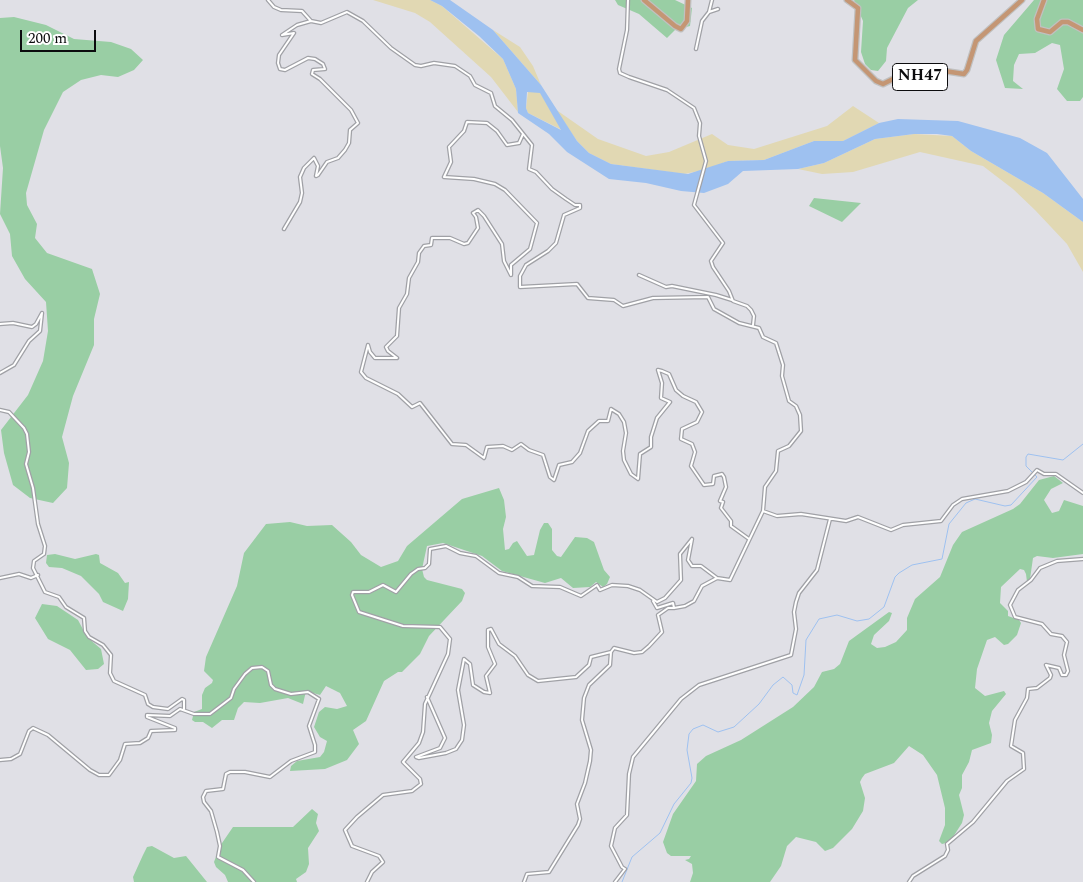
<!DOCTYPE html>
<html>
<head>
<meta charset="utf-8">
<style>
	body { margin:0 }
	#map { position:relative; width:1083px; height:882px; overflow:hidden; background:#e0e0e6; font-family:Spectral,serif }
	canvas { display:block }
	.scale { position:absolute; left:20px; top:30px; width:76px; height:22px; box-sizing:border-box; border:2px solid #0c0c0e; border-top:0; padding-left:6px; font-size:15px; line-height:18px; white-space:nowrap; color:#0c0c0e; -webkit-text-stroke:4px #fff; paint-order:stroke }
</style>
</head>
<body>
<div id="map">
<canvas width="1083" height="882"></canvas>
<div class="scale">200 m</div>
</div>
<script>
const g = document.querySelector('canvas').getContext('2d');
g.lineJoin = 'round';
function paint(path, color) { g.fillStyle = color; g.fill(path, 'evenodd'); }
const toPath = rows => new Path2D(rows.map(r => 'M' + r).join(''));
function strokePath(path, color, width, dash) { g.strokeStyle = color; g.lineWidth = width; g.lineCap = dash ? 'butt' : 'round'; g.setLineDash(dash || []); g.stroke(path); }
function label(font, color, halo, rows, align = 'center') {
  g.font = font + ' Spectral,serif'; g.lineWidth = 5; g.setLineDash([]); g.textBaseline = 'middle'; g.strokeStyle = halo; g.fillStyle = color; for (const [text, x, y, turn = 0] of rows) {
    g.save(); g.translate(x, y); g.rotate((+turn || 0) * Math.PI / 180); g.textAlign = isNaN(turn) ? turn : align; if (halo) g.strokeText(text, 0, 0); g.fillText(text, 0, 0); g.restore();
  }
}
const green = toPath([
	[615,0,675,0,692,8,690,26,675,30,667,38,639,14,618,5],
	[854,0,918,0,908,8,887,48,886,61,878,71,871,70,865,64,861,52,863,21],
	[1034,0,1083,0,1083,97,1080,101,1067,101,1057,89,1064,69,1060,45,1052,43,1035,53,1019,54,1014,65,1013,81,1023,89,1005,88,996,60,1004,35],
	[14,17,46,25,74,39,111,42,131,49,143,60,134,70,118,77,101,75,81,80,63,92,44,130,26,193,27,205,37,224,35,238,47,253,92,269,100,294,94,319,94,345,73,396,62,437,69,463,67,488,53,503,30,498,13,485,4,453,1,430,28,395,43,361,48,331,46,302,25,279,12,256,10,234,0,214,3,168,0,146,0,18],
	[814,198,861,203,842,222,809,206],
	[1054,476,1063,483,1051,489,1044,500,1052,513,1059,511,1064,500,1083,506,1083,554,1053,558,1037,556,1033,558,1030,579,1027,582,1026,574,1024,570,1020,569,1001,587,1000,603,1008,611,1008,616,1019,620,1021,623,1017,635,1008,644,1004,645,995,637,987,640,977,669,975,688,985,696,1004,691,1006,694,992,711,989,723,992,735,991,743,972,750,969,762,962,775,962,788,959,795,964,815,962,823,953,837,946,843,942,844,939,841,945,825,945,808,937,775,923,755,909,746,894,763,865,774,862,778,860,782,865,798,863,811,852,829,833,848,825,851,816,842,796,837,787,846,781,866,770,882,690,882,693,873,692,864,685,860,689,859,691,856,671,856,667,853,663,842,673,814,696,781,697,764,706,756,741,740,793,707,814,687,822,672,834,669,840,664,849,641,889,612,892,613,889,621,874,635,871,644,877,648,885,647,896,642,907,630,907,618,915,599,940,577,953,545,962,532,1013,509,1020,504,1039,480],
	[499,488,504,500,506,517,503,529,505,550,509,549,513,543,517,541,527,556,534,555,540,530,544,523,548,523,552,529,552,550,557,556,561,557,575,537,587,538,594,542,604,570,610,577,607,584,603,587,596,582,590,587,573,588,561,578,545,583,502,571,482,556,443,543,427,546,422,569,424,577,427,580,462,589,465,593,462,601,429,636,420,654,402,672,398,672,384,681,366,721,353,730,359,744,347,760,325,769,290,771,291,766,297,761,320,757,324,752,327,741,320,737,314,727,319,712,325,707,337,709,347,706,340,693,326,686,320,695,306,691,303,704,288,698,260,703,244,702,238,708,234,720,222,720,212,728,203,722,195,722,192,720,194,712,202,709,202,695,205,688,212,683,213,680,204,671,206,657,237,586,244,553,266,524,290,522,307,526,332,525,351,542,361,555,381,567,398,561,407,546,462,499],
	[55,554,75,559,96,554,99,555,100,563,118,573,125,583,129,582,128,599,123,611,103,602,99,594,81,576,62,568,49,567,46,563,47,555],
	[42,604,57,606,78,620,87,637,101,649,104,664,98,669,86,670,70,650,48,639,35,618],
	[312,809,318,814,316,823,319,831,308,848,309,864,306,872,296,879,297,882,228,882,225,875,216,867,214,862,220,846,233,827,293,827],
	[152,846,174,858,186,856,207,882,134,882,133,877,143,855,147,847]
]);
const sand = toPath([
	[373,0,430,0,442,6,503,59,516,89,518,112,491,77,430,22,415,13],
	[493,30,520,47,533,66,541,85],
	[528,92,540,92,562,130,528,113,526,108],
	[853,106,879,123,843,141,814,141,764,160,728,161,704,170,684,174,611,164,589,153,577,141,555,109,598,139,646,156,669,152,712,134,728,145,754,149,827,126],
	[914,134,952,136,971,151,1043,193,1083,222,1083,272,1067,244,1035,210,1013,189,983,166,920,152,853,172,822,174,798,169,824,163,875,139]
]);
const water = toPath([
	[430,0,450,0,493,30,541,85,577,141,589,153,611,164,688,174,728,161,764,160,814,141,843,141,879,123,898,119,958,121,1020,138,1047,153,1083,199,1083,222,1043,193,971,151,952,136,937,134,914,134,875,139,824,163,798,169,743,171,728,184,704,193,681,191,646,183,609,179,567,152,549,134,518,113,516,89,503,59,479,36,442,6],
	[527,92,540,93,561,130,528,113,526,108]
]);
const stream = toPath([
	[622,882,632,857,660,833,674,804,691,783,692,778,687,750,689,734,693,729,703,725,718,732,734,727,759,704,773,685,783,677,792,685,793,693,797,695,804,675,806,640,819,619,837,615,857,621,869,619,884,607,895,577,899,573,912,565,942,559,949,524,966,503,975,499,1005,506,1011,505,1037,477,1026,466,1026,457,1028,454,1063,460,1083,444]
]);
const minor = toPath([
	[268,0,274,7,281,10,302,11,311,21,321,23,347,12,363,21,391,48,415,65,421,66,434,63,455,66,470,76,475,85,491,93,495,106,512,120,532,145,529,169,536,172,552,189,566,199,575,205,580,205,580,208,564,215,556,243,548,251,526,265,520,276,520,287,577,284,588,298,614,300,623,306,653,298,708,297,714,309,739,323,759,328,763,337,776,343,783,365,782,376,789,401,796,406,800,415,801,431,789,446,778,451,776,471,765,487,763,511],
	[628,0,627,30,619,69,620,73,629,77,667,90,694,108,700,123,699,136,706,161,694,205,723,243,711,261,713,267,729,291,733,301,747,306,751,310,754,316,753,325],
	[712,0,709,12,718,9],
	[696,49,702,21,709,12],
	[523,134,519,143,507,145,497,131,487,123,467,122,464,131,449,147,451,162,444,177,474,179,495,184,505,190,537,223,530,249,511,265,511,275,504,261,502,244,484,216,478,210,473,213,476,217,478,228,468,243,464,244,450,238,432,238,431,245,424,246,419,253,418,262,409,278,407,294,399,308,397,336,386,347,388,351,397,358,375,358,370,352,368,345,361,372,366,378,398,394,412,407,420,403,452,444,466,445,484,458,487,447,503,446,512,450,521,444,529,450,543,455,550,477,554,480,559,465,572,462,580,453,588,431,599,421,608,421,611,409,619,414,624,422,626,433,623,451,624,460,631,474,638,479,640,454,651,447,651,437,657,418,670,402,661,398,662,383,658,370,662,371,669,374,676,390,683,396,696,402,702,412,697,422,682,429,681,439,692,444,695,452,691,466,704,485,713,484,714,476,722,474,724,477,726,487,720,501,723,502,721,508,731,521,731,526,749,539],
	[284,229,300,202,302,193,300,177,304,168,314,158,318,166,316,176,318,175,327,162,338,158,345,150,349,143,350,130,358,123,351,110,320,79,312,74,313,70,325,69,323,64,315,59,308,58,285,70,280,69,278,63,279,55,294,33,282,35,297,25,311,21],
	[639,275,666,287,672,286,716,295,732,300],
	[0,324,13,323,32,327,36,324,42,313,40,331,29,341,14,365,0,373],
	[0,410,9,412,24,428,27,434,29,452,26,464,33,488,38,524,45,546,44,554,34,561,33,568,45,592,59,597,66,607,84,618,85,631,89,637,103,645,111,655,110,673,114,681,145,695,148,704,153,707,168,709,182,699,184,700,184,709],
	[0,578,19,574,31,578,38,575],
	[653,601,657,608,673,603,674,608,685,606,694,601,702,586,717,578],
	[427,697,445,738,440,748,416,757,419,758,446,753,456,749,462,740,464,725,458,690,464,659,470,664,473,685,484,692,490,693,486,676,495,664,488,647,488,630,491,629,499,644,515,656,528,675,538,681,576,677,589,665,591,657,611,652],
	[0,760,11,759,20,754,29,731,33,728,48,735,90,770,99,775,109,775,120,760,125,744,140,743,148,738,151,731,175,730,175,728,147,717,147,715,170,716,180,709,194,714,210,714,231,698,234,689,245,674,252,668,262,667,268,671,271,685,275,689,291,694,308,692,319,699,309,726,315,745,315,752,291,761,270,777,245,772,230,772,226,774,223,789,206,791,203,797,204,802,211,811,217,832,220,846,218,857,243,870,254,882],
	[367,882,372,872,383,862,379,856,352,846,345,830,357,817,383,795,412,791,421,784,420,779,403,762,419,743,423,732,425,704,448,654,450,639,440,627,403,626,359,612,352,595,353,592,369,592,383,585,396,592,411,574,418,569,425,568,429,564,430,549,446,546,460,553,476,556,499,573,518,577,532,586,560,587,581,596,597,585,600,590,612,585,628,586,640,590,657,602,665,598,681,580,680,554,692,539,688,560,692,566,701,566,717,578,730,580,763,511,777,516,801,514,846,521,858,517,891,530,903,525,941,521,953,505,962,499,1008,491,1026,482,1037,470,1044,474,1056,474,1083,493],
	[524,882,527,874,549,872,578,825,580,819,577,804,585,783,590,761,591,750,582,720,584,698,589,685,610,665,611,652,614,648,634,653,642,652,649,646,662,632,658,615,668,608,674,608],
	[615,882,625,869,622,867,611,846,615,828,627,815,629,774,633,757,681,699,699,685,791,655,796,629,794,612,796,602,799,593,817,570,830,519],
	[909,882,913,876,945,856,948,850,947,844,973,822,1007,781,1024,769,1023,753,1011,746,1015,720,1027,698,1028,689,1037,688,1050,678,1051,675,1046,665,1059,668,1062,675,1066,675,1068,671,1064,655,1067,642,1062,636,1051,634,1042,624,1015,617,1010,605,1018,590,1031,580,1040,568,1057,561,1083,559]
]);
const trunk = toPath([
	[644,0,675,26,681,29,687,21,688,0],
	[847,0,858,8,855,60,876,81,883,84,897,77,921,77,938,70,964,74,967,70,976,41,1022,0],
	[1044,0,1037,19,1038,29,1050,32,1062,22,1068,22,1083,30]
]);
const shields = [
	[920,77,55]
];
const shieldNames = [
	["NH47",920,77]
];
paint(green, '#99cea4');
paint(sand, '#e1d8b3');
paint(water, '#9ec1f0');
strokePath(stream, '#9ec1f0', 1);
strokePath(minor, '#a0a1a6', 4.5);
strokePath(trunk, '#c0c0c0', 7);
strokePath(minor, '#fff', 2);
strokePath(trunk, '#c49674', 4.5);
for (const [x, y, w] of shields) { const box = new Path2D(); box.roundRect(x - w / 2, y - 13.5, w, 27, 4); g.fillStyle = '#fff'; g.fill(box); strokePath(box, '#0c0c0e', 1); }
label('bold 16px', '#0c0c0e', null, shieldNames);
</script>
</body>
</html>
